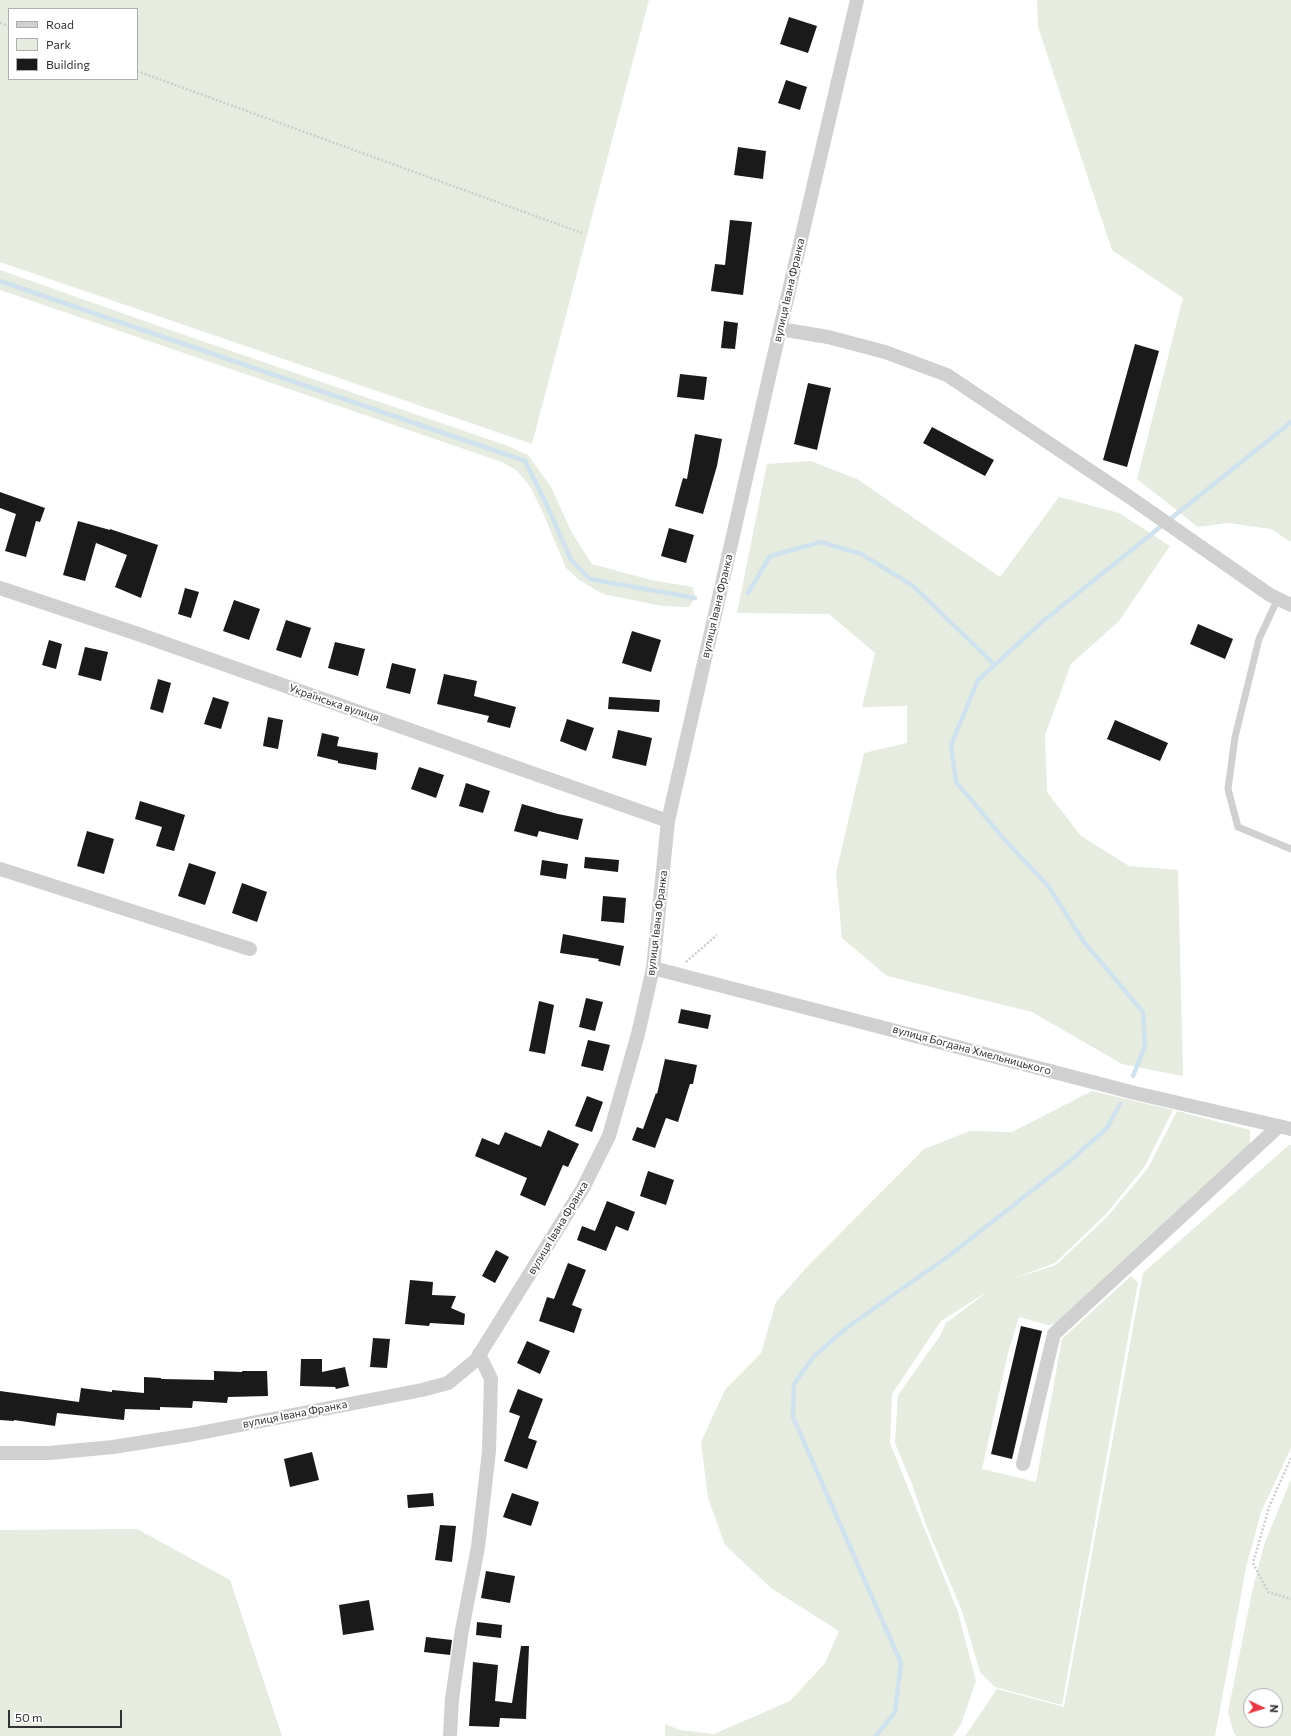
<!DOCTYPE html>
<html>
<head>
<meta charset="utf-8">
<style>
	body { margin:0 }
	#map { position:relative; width:1291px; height:1736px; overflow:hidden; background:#fff; font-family:Commissioner,sans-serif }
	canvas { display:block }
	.legend { position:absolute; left:8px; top:8px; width:130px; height:72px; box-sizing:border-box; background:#fff; border:1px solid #adadad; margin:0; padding:5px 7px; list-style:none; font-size:12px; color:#333 }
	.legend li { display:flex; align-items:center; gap:8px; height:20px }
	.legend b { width:20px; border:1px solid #adadad }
	.north { position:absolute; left:1243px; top:1688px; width:40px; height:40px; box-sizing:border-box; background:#fff; border:1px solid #adadad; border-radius:50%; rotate:94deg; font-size:11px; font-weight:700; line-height:16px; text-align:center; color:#333 }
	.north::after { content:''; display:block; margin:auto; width:14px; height:18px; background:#e63946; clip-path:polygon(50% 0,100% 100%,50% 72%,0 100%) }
	.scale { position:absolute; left:8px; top:1710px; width:114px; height:18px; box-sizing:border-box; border:2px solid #333; border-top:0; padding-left:5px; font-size:12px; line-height:14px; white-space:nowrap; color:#333; -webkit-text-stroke:3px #fff; paint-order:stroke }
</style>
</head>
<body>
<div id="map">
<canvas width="1291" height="1736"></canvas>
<ul class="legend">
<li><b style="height:5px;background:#d0d0d0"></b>Road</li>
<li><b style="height:11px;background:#e6ecdf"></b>Park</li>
<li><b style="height:11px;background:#1a1a1a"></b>Building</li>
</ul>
<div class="north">N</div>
<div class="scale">50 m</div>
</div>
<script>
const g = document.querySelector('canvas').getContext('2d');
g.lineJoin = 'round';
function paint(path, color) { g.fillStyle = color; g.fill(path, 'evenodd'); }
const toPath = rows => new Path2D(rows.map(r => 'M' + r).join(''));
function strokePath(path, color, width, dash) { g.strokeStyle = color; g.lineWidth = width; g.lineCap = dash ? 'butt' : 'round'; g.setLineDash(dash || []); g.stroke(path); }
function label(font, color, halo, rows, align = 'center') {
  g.font = font + ' Commissioner,sans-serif'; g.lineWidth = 4; g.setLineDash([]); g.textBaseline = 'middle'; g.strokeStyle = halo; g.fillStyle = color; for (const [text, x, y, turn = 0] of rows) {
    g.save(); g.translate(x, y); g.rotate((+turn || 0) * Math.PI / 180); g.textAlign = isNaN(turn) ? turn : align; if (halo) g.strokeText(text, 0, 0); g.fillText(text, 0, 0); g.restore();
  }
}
const green = toPath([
	[0,0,649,0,532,444,0,262],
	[9,9,137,9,137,79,9,79],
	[1037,0,1291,0,1291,542,1271,529,1228,523,1198,527,1137,479,1183,298,1112,250,1038,27],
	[0,270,170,330,508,446,528,455,551,487,572,533,592,564,651,580,693,587,695,598,689,607,662,606,603,594,579,580,566,568,543,513,530,486,516,470,502,462,0,290],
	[811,461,857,479,1000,577,1059,497,1119,513,1170,546,1119,621,1071,664,1045,735,1047,792,1081,836,1129,866,1178,870,1183,1076,1122,1064,1032,1012,887,976,842,938,836,873,864,753,907,743,907,706,862,707,875,653,829,614,737,613,767,464],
	[1092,1091,1173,1110,1145,1166,1106,1214,1055,1263,1010,1280,1056,1265,1108,1216,1148,1168,1177,1111,1250,1130,1250,1147,1058,1323,1048,1325,1019,1317,1008,1353,982,1469,1036,1482,1062,1339,1131,1276,1138,1282,1062,1705,995,1687,980,1672,962,1611,926,1525,912,1484,895,1443,898,1395,940,1336,946,1323,990,1290,941,1321,892,1394,890,1443,958,1612,976,1681,961,1724,953,1736,665,1736,665,1724,680,1730,714,1734,790,1701,825,1663,839,1631,771,1588,725,1545,708,1498,701,1442,725,1390,761,1353,776,1302,807,1267,924,1149,970,1131,1012,1132],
	[1289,1145,1291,1145,1291,1448,1261,1512,1246,1568,1215,1736,965,1736,997,1689,1064,1707,1143,1273],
	[1291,1479,1291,1736,1236,1736,1233,1731,1228,1712,1252,1592,1264,1545],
	[1251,1696,1275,1696,1275,1720,1251,1720],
	[137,1529,230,1580,282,1736,0,1736,0,1530]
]);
const stream = toPath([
	[0,281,525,461,546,503,571,560,590,579,695,598],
	[748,593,770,556,821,542,861,554,912,585,995,665],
	[1133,1076,1145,1046,1143,1012,1084,942,1048,886,1005,840,956,782,951,745,978,680,1042,622,1291,422],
	[876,1736,895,1712,901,1663,793,1417,794,1384,814,1356,849,1326,950,1255,1071,1160,1107,1128,1120,1104]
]);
const building = toPath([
	[789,17,817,26,808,53,780,44],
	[786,80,807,87,800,110,778,103],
	[738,147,766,151,763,179,734,175],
	[730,220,752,222,743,295,711,291,715,264,725,265],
	[724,321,738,323,735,349,721,348],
	[1135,344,1159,351,1127,467,1103,460],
	[680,374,707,377,704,400,677,397],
	[808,383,831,388,817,450,794,444],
	[932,427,994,460,985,476,923,443],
	[695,434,722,439,717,466,703,514,675,506,683,478,687,479],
	[0,492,45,508,40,522,36,521,26,557,5,551,16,514,0,508],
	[78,521,110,530,110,529,158,545,141,598,115,587,127,555,96,543,85,581,63,575],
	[669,528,694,535,686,563,661,556],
	[185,588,199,592,191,618,178,614],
	[234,600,260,609,249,640,223,631],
	[286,620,311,628,301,658,276,650],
	[1198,624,1233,639,1225,659,1190,644],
	[632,631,661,640,651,672,622,663],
	[49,640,62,644,56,669,42,665],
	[335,642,365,649,358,676,328,668],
	[85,647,108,652,101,681,78,675],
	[392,663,416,669,410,694,386,688],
	[444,674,477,681,474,696,516,707,510,728,487,722,489,716,437,704],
	[158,679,171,683,163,713,150,709],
	[213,697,229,702,221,729,204,724],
	[609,697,660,700,659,712,608,709],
	[268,717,283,720,278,749,263,746],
	[567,719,594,728,586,751,560,741],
	[1115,720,1168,743,1160,761,1107,739],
	[618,730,652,738,646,766,612,758],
	[322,733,339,737,337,746,378,753,376,770,338,763,338,761,317,756],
	[419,767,444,775,436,798,411,789],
	[466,783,490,791,483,813,459,806],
	[140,801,185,815,174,851,156,846,162,827,135,819],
	[522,804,558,814,583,819,578,840,539,831,537,837,514,831],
	[87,831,114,839,104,874,77,866],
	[585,857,619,860,618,872,584,868],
	[542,860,568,864,566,879,540,875],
	[189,863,216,872,205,905,178,896],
	[242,883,267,892,257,922,232,913],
	[603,896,626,898,624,923,601,921],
	[563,934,624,946,620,966,598,961,599,959,560,953],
	[586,998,603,1002,595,1031,579,1027],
	[539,1001,554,1005,545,1054,529,1051],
	[681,1009,711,1015,708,1029,678,1023],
	[588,1040,610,1045,603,1071,581,1066],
	[665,1059,697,1065,693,1084,690,1084,678,1122,666,1118,655,1148,632,1140,637,1127,643,1129,656,1093,657,1094],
	[587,1096,603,1102,592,1132,575,1126],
	[548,1130,579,1144,568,1167,563,1165,545,1206,520,1195,527,1178,475,1156,482,1138,499,1145,505,1132,541,1147],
	[648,1171,674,1180,666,1205,640,1196],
	[607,1201,635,1212,628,1231,616,1226,606,1251,577,1240,582,1226,595,1231],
	[496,1250,509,1257,495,1283,482,1276],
	[568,1263,586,1270,572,1305,582,1309,574,1333,539,1321,547,1297,554,1299],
	[410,1280,433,1282,432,1295,456,1296,451,1308,465,1314,464,1325,430,1323,429,1326,405,1324],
	[1021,1326,1042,1331,1012,1459,991,1454],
	[373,1338,390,1339,387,1368,370,1367],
	[527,1341,550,1351,540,1374,517,1363],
	[301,1359,322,1359,322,1372,345,1367,349,1386,336,1389,335,1387,300,1386],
	[214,1371,242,1372,242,1371,267,1371,268,1396,228,1397,227,1403,193,1401,192,1408,160,1407,160,1410,125,1409,124,1420,57,1413,55,1426,14,1420,14,1421,0,1420,0,1391,79,1402,81,1388,112,1392,112,1390,144,1393,144,1377,161,1378,161,1379,214,1380],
	[518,1389,543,1399,528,1438,537,1441,527,1469,504,1461,520,1416,509,1412],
	[312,1452,319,1480,290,1487,284,1459],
	[433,1493,434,1506,408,1508,407,1495],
	[512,1493,539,1502,531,1526,503,1517],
	[440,1525,456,1526,452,1562,435,1560],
	[486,1571,515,1576,510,1603,481,1598],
	[369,1600,374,1630,343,1635,339,1605],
	[477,1622,502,1625,501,1638,476,1635],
	[426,1637,452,1640,450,1655,424,1652],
	[521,1646,529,1646,526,1719,500,1718,499,1727,469,1726,473,1662,498,1665,495,1701,512,1703]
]);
const path = toPath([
	[0,23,9,26],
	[137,71,582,233],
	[686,962,717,935],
	[1291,1458,1269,1507,1253,1563,1268,1592,1291,1599]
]);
const service = toPath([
	[1278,598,1259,639,1235,737,1228,789,1238,827,1291,849]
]);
const minor = toPath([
	[780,329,828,337,885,352,947,375,1128,496,1270,595,1291,605],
	[0,588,141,635,668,821],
	[0,869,250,949],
	[653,968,1135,1093,1291,1129],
	[0,1453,49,1453,113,1447,189,1435,422,1390,448,1383,476,1360,583,1188,609,1136,638,1034,653,968,668,821,780,329,857,0],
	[1023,1464,1054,1334,1279,1126],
	[450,1736,452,1699,462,1630,478,1547,489,1451,491,1379,479,1354]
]);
const streetNames = [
	["вулиця Івана Франка",789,290,-77],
	["вулиця Івана Франка",717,606,-77],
	["Українська вулиця",334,703,19],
	["вулиця Івана Франка",657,923,-83],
	["вулиця Богдана Хмельницького",972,1050,15],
	["вулиця Івана Франка",558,1228,-59],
	["вулиця Івана Франка",295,1414,-11]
];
paint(green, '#e6ecdf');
strokePath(stream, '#cfe2ee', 4.5);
paint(building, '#1a1a1a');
strokePath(path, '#cdcdcd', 2.5, [2, 2]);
strokePath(service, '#d0d0d0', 7);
strokePath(minor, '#d0d0d0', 14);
label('11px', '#333', '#fff', streetNames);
</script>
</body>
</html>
